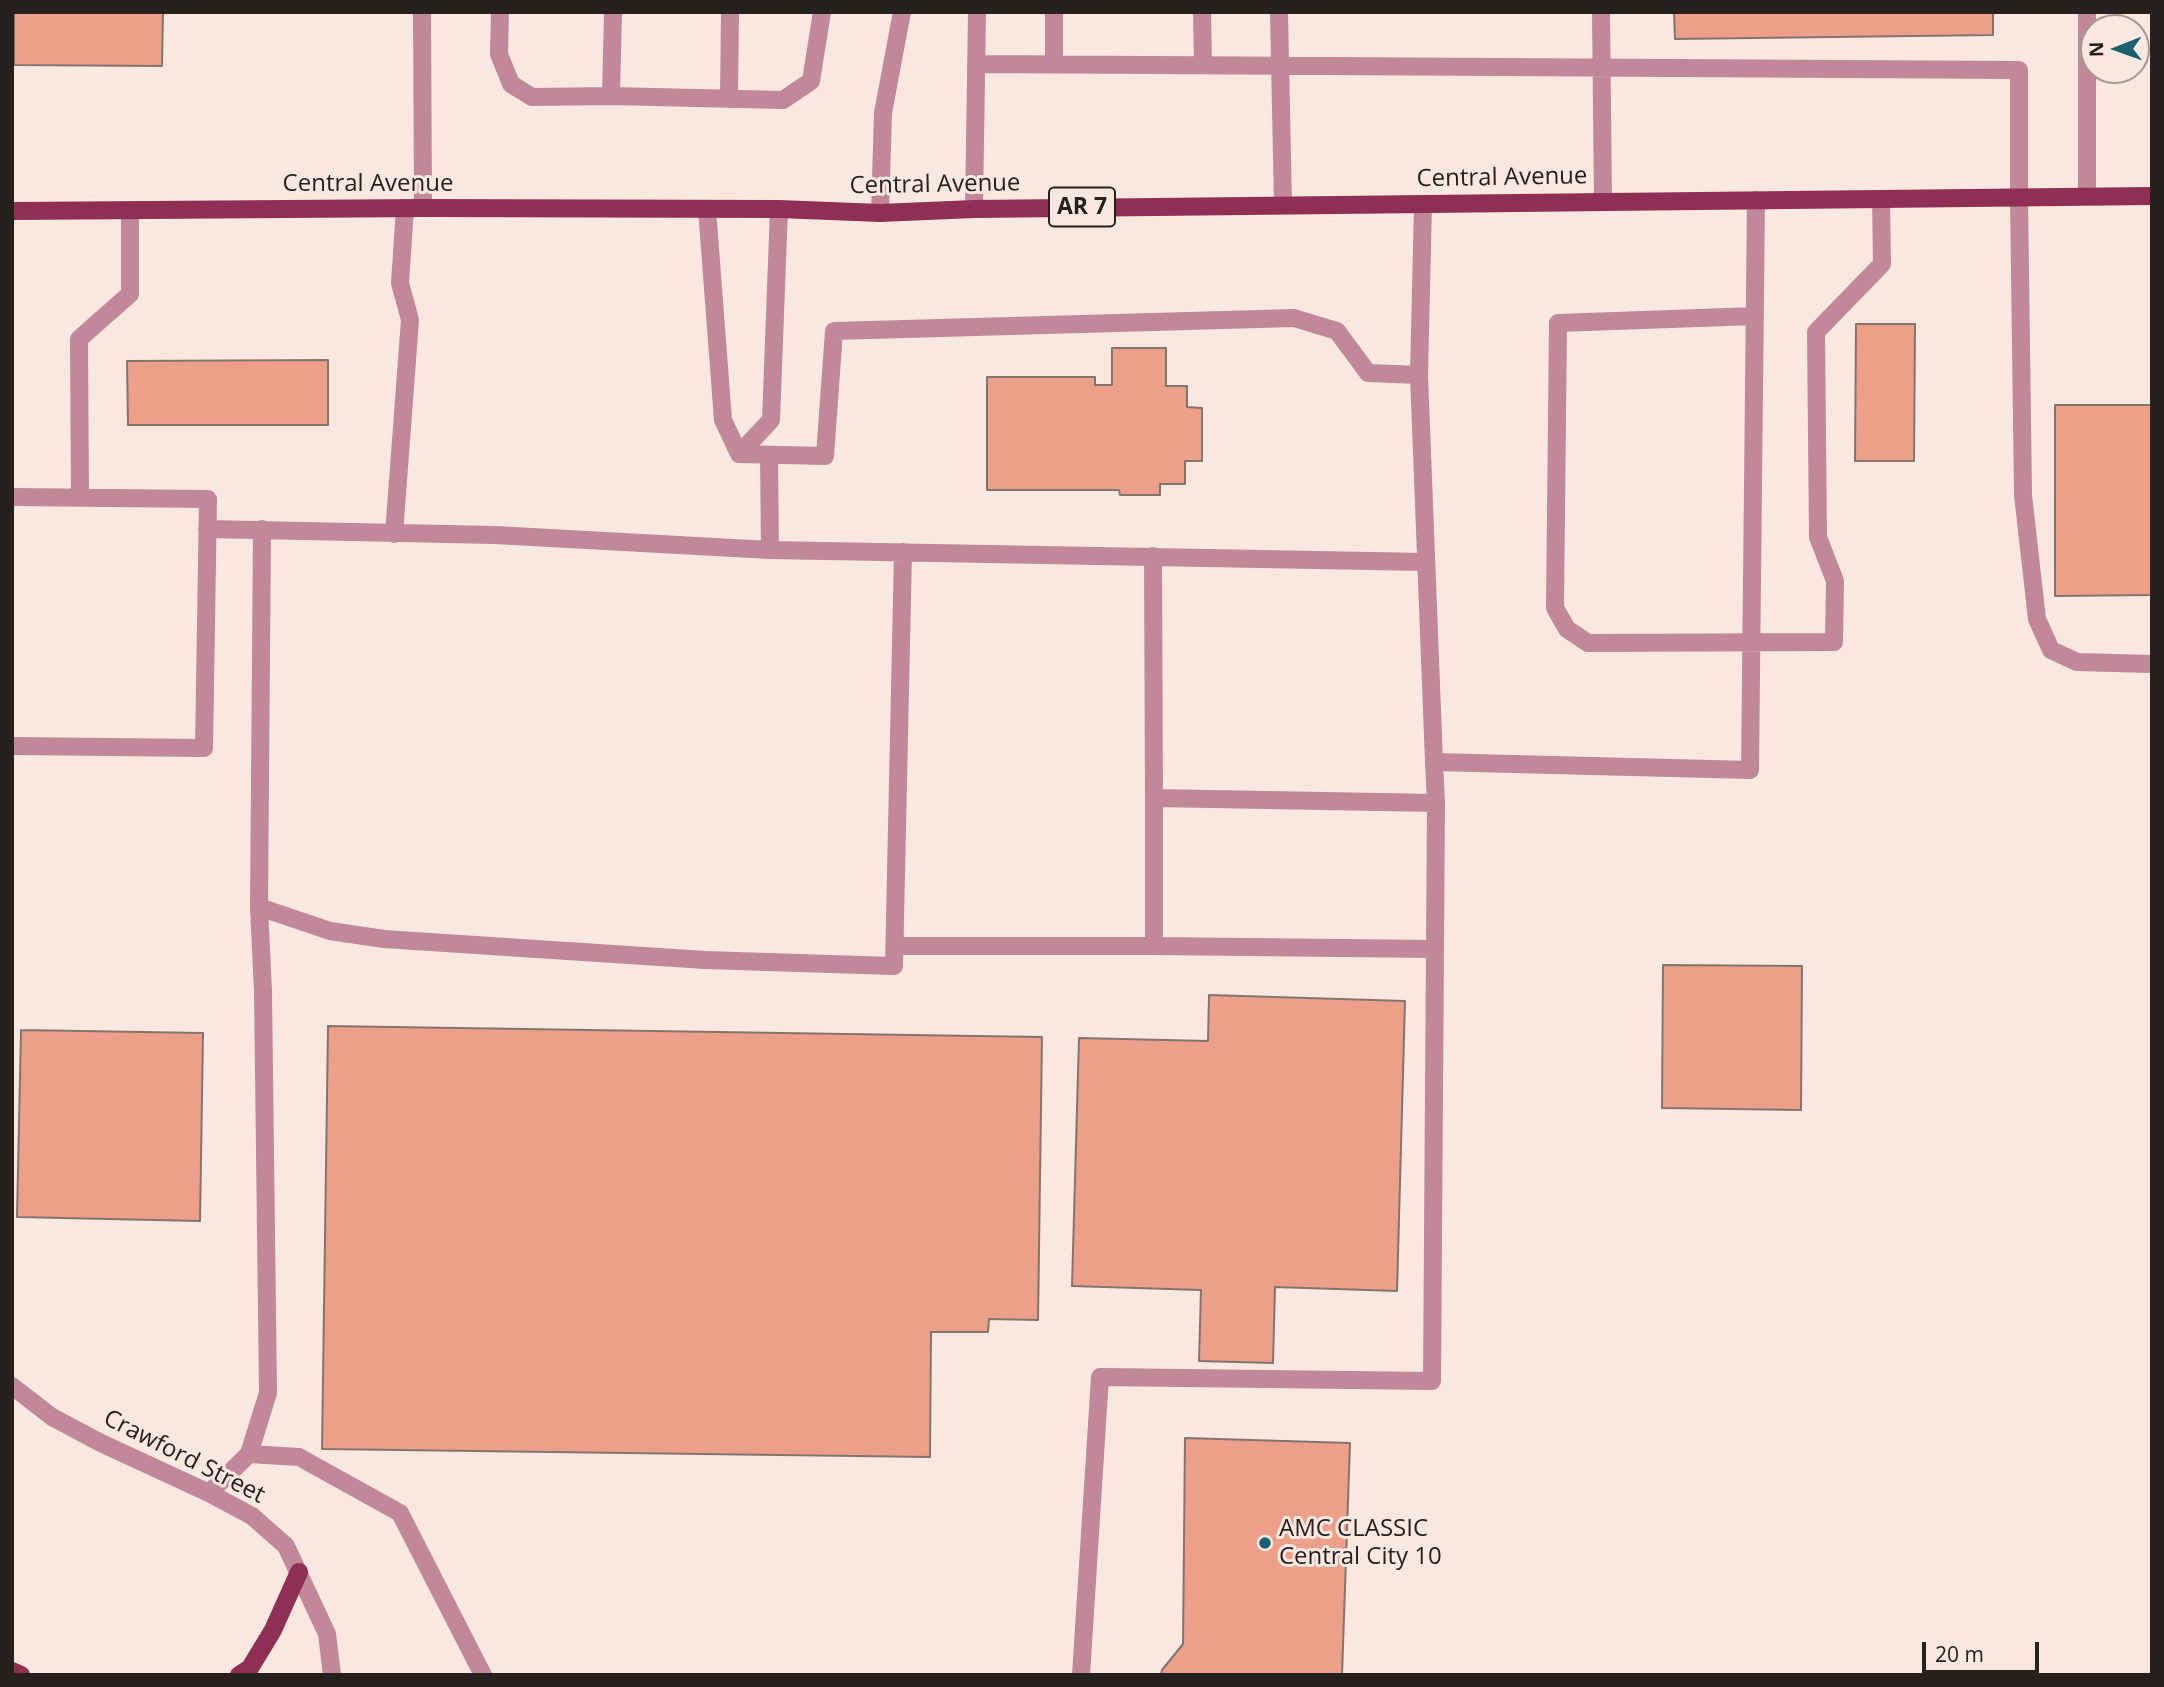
<!DOCTYPE html>
<html>
<head>
<meta charset="utf-8">
<style>
	body { margin:0 }
	#map { position:relative; width:2164px; height:1687px; overflow:hidden; background:#f9e8e0; font-family:"Open Sans",sans-serif }
	canvas { display:block }
	.frame { position:absolute; inset:0; border:14px solid #27211e; pointer-events:none }
	.north { position:absolute; left:2080px; top:14px; width:70px; height:70px; box-sizing:border-box; background:#f9e8e0; border:2px solid #a59892; border-radius:50%; rotate:269deg; font-size:19px; font-weight:700; line-height:28px; text-align:center; color:#27211e }
	.north::after { content:''; display:block; margin:auto; width:24px; height:32px; background:#196070; clip-path:polygon(50% 0,100% 100%,50% 72%,0 100%) }
	.scale { position:absolute; left:1922px; top:1642px; width:117px; height:32px; box-sizing:border-box; border:4px solid #27211e; border-top:0; padding-left:9px; font-size:21px; line-height:24px; white-space:nowrap; color:#27211e; -webkit-text-stroke:5px #f9e8e0; paint-order:stroke }
</style>
</head>
<body>
<div id="map">
<canvas width="2164" height="1687"></canvas>
<div class="frame"></div>
<div class="north">N</div>
<div class="scale">20 m</div>
</div>
<script>
const g = document.querySelector('canvas').getContext('2d');
g.lineJoin = 'round';
function paint(path, color) { g.fillStyle = color; g.fill(path, 'evenodd'); }
const toPath = rows => new Path2D(rows.map(r => 'M' + r).join(''));
function strokePath(path, color, width, dash) { g.strokeStyle = color; g.lineWidth = width; g.lineCap = dash ? 'butt' : 'round'; g.setLineDash(dash || []); g.stroke(path); }
function label(font, color, halo, rows, align = 'center') {
  g.font = font + ' "Open Sans",sans-serif'; g.lineWidth = 6; g.setLineDash([]); g.textBaseline = 'middle'; g.strokeStyle = halo; g.fillStyle = color; for (const [text, x, y, turn = 0] of rows) {
    g.save(); g.translate(x, y); g.rotate((+turn || 0) * Math.PI / 180); g.textAlign = isNaN(turn) ? turn : align; if (halo) g.strokeText(text, 0, 0); g.fillText(text, 0, 0); g.restore();
  }
}
const building = toPath([
	[14,12,163,12,162,66,14,65,14,12],
	[1674,12,1993,12,1993,35,1675,39,1674,12],
	[1856,324,1915,324,1914,461,1855,461,1856,324],
	[1112,348,1166,348,1166,386,1187,386,1187,407,1202,408,1202,461,1185,461,1185,484,1160,484,1160,495,1120,495,1119,490,987,490,987,377,1095,377,1095,385,1112,385,1112,348],
	[328,360,328,425,128,425,127,361,328,360],
	[2055,405,2152,405,2152,595,2055,596,2055,405],
	[1663,965,1802,966,1801,1110,1662,1108,1663,965],
	[1209,995,1405,1001,1397,1291,1275,1287,1273,1363,1199,1361,1201,1290,1072,1286,1079,1038,1208,1041,1209,995],
	[328,1026,1042,1037,1038,1320,989,1319,988,1332,931,1332,930,1457,322,1449,328,1026],
	[21,1030,203,1033,200,1221,17,1217,21,1030],
	[1185,1438,1350,1443,1342,1675,1161,1675,1162,1670,1183,1644,1185,1438]
]);
const minor = toPath([
	[422,12,423,208],
	[500,12,499,54,511,84,532,97,611,96,783,100,811,81,822,12],
	[1202,12,1203,64],
	[1279,12,1283,205],
	[1601,12,1603,202],
	[2087,12,2087,196],
	[976,64,2019,70,2019,197,2023,495,2037,619,2051,650,2077,662,2152,664],
	[1054,64,1054,12],
	[611,96,613,12],
	[729,99,730,12],
	[1423,204,1419,375,1434,762,1750,770,1756,200],
	[707,209,723,420,739,454,771,420,779,209],
	[974,209,977,12],
	[880,213,883,113,902,12],
	[1755,316,1558,323,1555,608,1567,629,1588,643,1834,642,1835,581,1818,537,1816,332,1882,264,1881,199],
	[739,454,825,456,834,331,1294,318,1337,331,1368,373,1419,375],
	[12,497,208,499,204,748,12,746],
	[80,497,79,339,130,294,130,210],
	[207,529,495,535,770,550,769,455],
	[394,534,410,320,400,283,405,208],
	[770,550,1425,562],
	[1153,556,1154,798],
	[259,907,330,931,384,939,705,960,894,966,903,552],
	[895,946,1154,946,1154,798,1436,803],
	[1154,946,1434,949],
	[12,1386,52,1417,101,1443,209,1493,252,1516,286,1546,327,1634,332,1675],
	[249,1454,268,1393,263,991,259,907,262,529],
	[209,1493,249,1454,299,1457,400,1513,483,1675],
	[1081,1675,1100,1377,1432,1381,1436,803,1434,762]
]);
const major = toPath([
	[12,211,423,208,779,209,880,213,974,209,2152,196],
	[12,1671,21,1675],
	[239,1675,250,1668,273,1630,299,1572]
]);
const markers = [
	[1265,1543,7,"#196070"]
];
const shields = [
	[1082,207,66]
];
const shieldNames = [
	["AR 7",1082,207]
];
const streetNames = [
	["Central Avenue",1502,178,-1],
	["Central Avenue",368,184],
	["Central Avenue",935,185,-1],
	["Crawford Street",184,1457,27]
];
const poiNames = [
	["AMC CLASSIC",1279,1529],
	["Central City 10",1279,1557]
];
paint(building, '#ec9f89');
strokePath(building, '#847470', 2);
strokePath(minor, '#c08898', 18);
strokePath(major, '#902f54', 18);
for (const [x, y, r, color] of markers) { const dot = new Path2D(); dot.arc(x, y, r, 0, 2 * Math.PI); g.fillStyle = color; g.fill(dot); strokePath(dot, '#f9e8e0', 2.5); }
for (const [x, y, w] of shields) { const box = new Path2D(); box.roundRect(x - w / 2, y - 19.5, w, 39, 5); g.fillStyle = '#f9e8e0'; g.fill(box); strokePath(box, '#27211e', 2); }
label('bold 23px', '#27211e', null, shieldNames);
label('24px', '#27211e', '#f9e8e0', streetNames);
label('24px', '#27211e', '#f9e8e0', poiNames, 'left');
</script>
</body>
</html>
